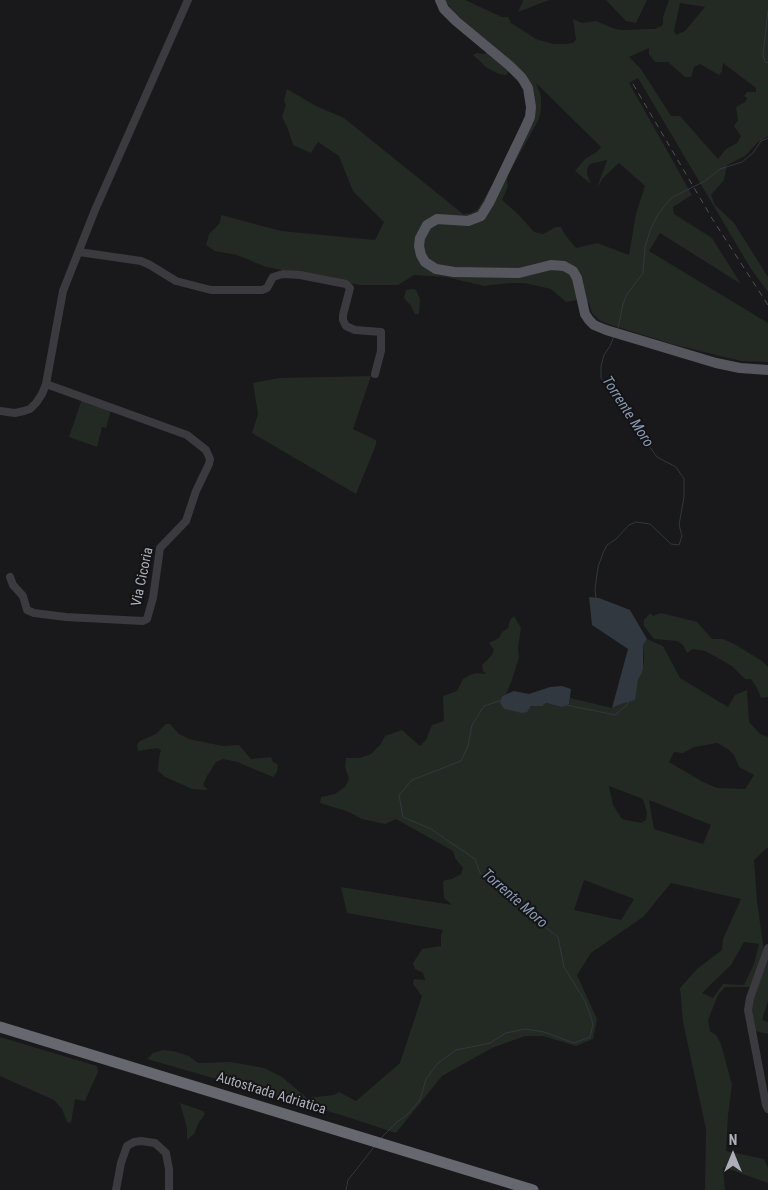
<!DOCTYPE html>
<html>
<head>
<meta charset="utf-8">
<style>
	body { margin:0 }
	#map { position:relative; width:768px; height:1190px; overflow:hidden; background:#19181a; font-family:"Roboto Condensed",sans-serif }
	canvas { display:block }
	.north { position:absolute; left:708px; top:1130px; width:50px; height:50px; -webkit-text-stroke:4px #141315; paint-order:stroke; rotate:0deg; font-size:14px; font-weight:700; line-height:20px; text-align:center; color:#acafb9 }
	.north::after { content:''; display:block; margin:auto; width:18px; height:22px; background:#acafb9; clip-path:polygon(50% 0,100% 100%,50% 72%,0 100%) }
</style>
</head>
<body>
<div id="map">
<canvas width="768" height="1190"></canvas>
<div class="north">N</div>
</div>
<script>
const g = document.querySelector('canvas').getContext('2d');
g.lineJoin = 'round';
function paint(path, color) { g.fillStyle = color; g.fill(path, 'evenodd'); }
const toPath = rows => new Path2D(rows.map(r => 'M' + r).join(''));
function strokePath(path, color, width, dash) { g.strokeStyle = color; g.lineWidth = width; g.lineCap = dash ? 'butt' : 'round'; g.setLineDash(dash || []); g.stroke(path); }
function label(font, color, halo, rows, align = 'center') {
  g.font = font + ' "Roboto Condensed",sans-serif'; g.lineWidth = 4; g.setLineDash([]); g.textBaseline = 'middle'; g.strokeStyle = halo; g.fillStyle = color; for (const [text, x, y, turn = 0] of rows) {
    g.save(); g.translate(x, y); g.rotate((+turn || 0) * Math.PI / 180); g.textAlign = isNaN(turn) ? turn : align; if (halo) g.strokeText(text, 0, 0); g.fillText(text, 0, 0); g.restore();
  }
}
const green = toPath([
	[444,0,465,0,502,17,508,17,511,23,536,39,553,44,566,44,573,43,576,40,573,19,582,23,596,21,615,29,622,30,648,29,655,29,663,25,663,17,669,0,768,0,768,136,757,143,745,156,727,165,724,180,711,195,715,205,734,223,768,277,768,292,751,269,638,78,629,83,692,195,673,207,674,214,712,238,741,284,660,233,649,251,768,323,768,362,742,361,720,356,672,344,608,324,599,320,592,313,589,303,577,300,566,302,551,289,525,283,510,283,484,286,446,277,414,275,398,285,360,285,266,267,237,255,215,251,206,245,209,234,220,223,221,215,281,231,375,240,384,222,353,191,339,156,318,142,311,153,293,145,288,129,282,117,286,105,284,101,287,89,316,106,344,118,463,214,471,213,478,209,502,168,526,116,527,107,524,86,509,71,506,75,499,74,487,68,473,55,477,53,484,54,488,52,491,44,454,12],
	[680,3,705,7,685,31,676,35,674,31],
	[649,48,649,54,655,62,668,62,685,77,691,77,694,67,700,64,719,75,722,71,723,63,756,88,756,92,747,92,744,96,747,98,745,102,736,107,738,120,734,126,741,136,737,143,726,149,718,159,680,116,671,116,641,69,629,57],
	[536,83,601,147,598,151,585,159,575,171,591,184,587,174,587,169,590,164,607,160,597,188,603,178,619,163,645,186,636,214,629,255,597,243,576,248,565,235,561,227,556,227,543,234,534,232,518,214,502,200,508,186,507,181,508,175,539,119,541,109,541,96],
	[522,0,549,0,518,12,523,1],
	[606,0,647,0,636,23,626,21],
	[413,289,416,290,420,299,419,314,415,314,411,306,404,298,406,290],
	[371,376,353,429,376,440,376,445,356,494,252,433,258,414,253,383,279,378],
	[82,399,111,410,106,428,102,427,97,447,69,437],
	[650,613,653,616,661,613,697,622,712,639,723,639,736,645,762,661,768,667,768,697,761,698,757,688,751,679,745,679,732,666,718,658,705,651,693,649,687,653,683,645,677,641,654,639,644,626,644,620],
	[514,616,521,628,518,648,519,657,512,680,506,694,502,696,500,703,504,709,513,711,546,703,562,707,569,704,570,698,612,708,621,704,634,700,638,680,642,673,644,660,643,644,647,639,663,646,680,678,728,707,735,695,747,690,749,722,760,734,768,737,768,847,754,860,757,901,764,952,752,987,725,987,718,995,708,1020,710,1031,716,1035,721,1044,732,1085,728,1115,726,1151,764,1159,768,1168,768,1183,723,1167,725,1190,705,1190,706,1129,683,1022,680,988,697,969,722,950,723,939,741,899,671,883,643,917,591,953,577,975,597,1019,593,1039,576,1046,543,1036,525,1036,492,1048,442,1076,396,1133,341,1115,147,1059,153,1053,163,1050,173,1051,189,1056,198,1063,231,1062,264,1068,282,1077,307,1098,334,1095,339,1092,356,1101,400,1063,422,996,413,984,414,979,425,980,423,973,415,969,413,963,422,949,441,946,441,935,443,930,347,913,341,887,452,905,444,898,443,882,445,880,452,879,461,874,463,868,455,858,453,851,396,819,385,824,362,819,349,812,320,803,321,797,335,794,345,787,349,779,345,767,346,758,360,758,371,754,380,745,385,736,402,730,420,746,426,740,432,725,444,721,443,696,457,691,463,679,470,675,476,673,486,674,483,671,482,665,492,655,494,650,489,643,499,638,502,632,508,628,510,620],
	[717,743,728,749,734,755,739,767,754,775,745,789,717,788,703,782,669,762,674,752,683,753,694,747],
	[609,786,643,799,647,813,646,820,641,823,622,819,613,805],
	[649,800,711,825,703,844,654,829],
	[584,880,634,899,621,920,574,910],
	[744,942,759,944,754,964,744,985,723,984,713,998,702,993,731,965],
	[166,724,170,724,179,734,189,739,223,746,239,745,251,759,271,757,273,762,278,765,277,772,273,777,237,762,223,759,216,762,207,776,203,785,208,790,192,789,181,784,165,777,158,771,159,758,161,750,157,748,138,751,137,745,140,741,156,734],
	[768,961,768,1001,762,1020,768,1022,768,1034,755,1031,751,1006,752,998],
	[0,1037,97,1066,98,1072,85,1101,75,1099,71,1123,67,1122,62,1109,54,1100,0,1076],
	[180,1103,203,1111,205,1114,199,1122,194,1134,187,1140,187,1128]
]);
const water = toPath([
	[589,597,599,598,630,610,647,639,643,645,643,668,642,673,638,680,635,700,621,704,612,708,628,649,592,625],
	[562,686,571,689,569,704,562,707,546,703,542,706,531,706,527,712,522,713,504,709,500,703,502,696,514,691,529,694,550,687]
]);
const stream = toPath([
	[768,10,763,55,765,62,768,63],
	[618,328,623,304,627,294,643,273,645,247,651,228,659,213,671,198,705,181,720,169,742,162,753,153,761,141,768,138],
	[596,598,595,589,598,567,603,553,607,545,616,539,629,525,636,522,650,524,671,544,679,545,682,536,679,525,684,497,684,479,676,467,657,457,627,416,627,408,601,378,601,366,604,355,610,346,614,336],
	[566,705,615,715,627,705,629,700],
	[381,1138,398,1121,407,1115,420,1100,426,1079,438,1063,456,1050,490,1043,506,1033,525,1029,544,1032,574,1043,590,1037,593,1024,590,1014,585,1001,564,967,558,937,506,897,480,873,475,859,431,829,403,817,399,795,412,780,461,761,468,746,472,725,484,706,502,700],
	[346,1190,348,1180,374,1147]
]);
const minor = toPath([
	[79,252,141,261,150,265,176,281,211,290,262,290,267,288,273,277,283,274,300,275,346,284,350,288,343,315,343,320,346,326,355,330,381,332,381,351,375,374],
	[0,411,15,413,24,411,30,409,36,403,42,394,46,384,63,291,95,210,188,0],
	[10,577,13,585,23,596,27,610,34,613,66,617,143,621,147,619,153,598,160,548,186,521,196,491,209,464,210,459,206,450,187,435,46,384],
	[768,948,750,998,748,1010,766,1105,768,1109],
	[116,1190,121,1163,127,1146,134,1142,141,1141,155,1143,166,1153,169,1169,169,1190]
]);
const major = toPath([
	[440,0,444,9,456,21,510,66,522,78,528,88,531,107,530,117,526,126,489,203,481,216,468,221,437,219,427,225,420,238,419,246,421,255,425,262,436,269,454,272,519,273,551,265,564,266,573,271,577,278,585,314,589,320,594,325,606,330,716,363,740,368,768,370]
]);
const highway = toPath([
	[0,1027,533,1190]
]);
const rail = toPath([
	[633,84,713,220,768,305]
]);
const streetNames = [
	["Via Cicoria",143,577,-78],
	["Autostrada Adriatica",271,1094,17]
];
const waterNames = [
	["Torrente Moro",627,412,57],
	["Torrente Moro",514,899,41]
];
paint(green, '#232a24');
paint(water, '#31383f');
strokePath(stream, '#31383f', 1);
strokePath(minor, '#3a3a3f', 8);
strokePath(major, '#56575e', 10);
strokePath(highway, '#666870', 11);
strokePath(rail, '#515258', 1, [6, 5]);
label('14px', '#acafb9', '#141315', streetNames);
label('italic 15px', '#8698b1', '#141315', waterNames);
</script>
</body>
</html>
